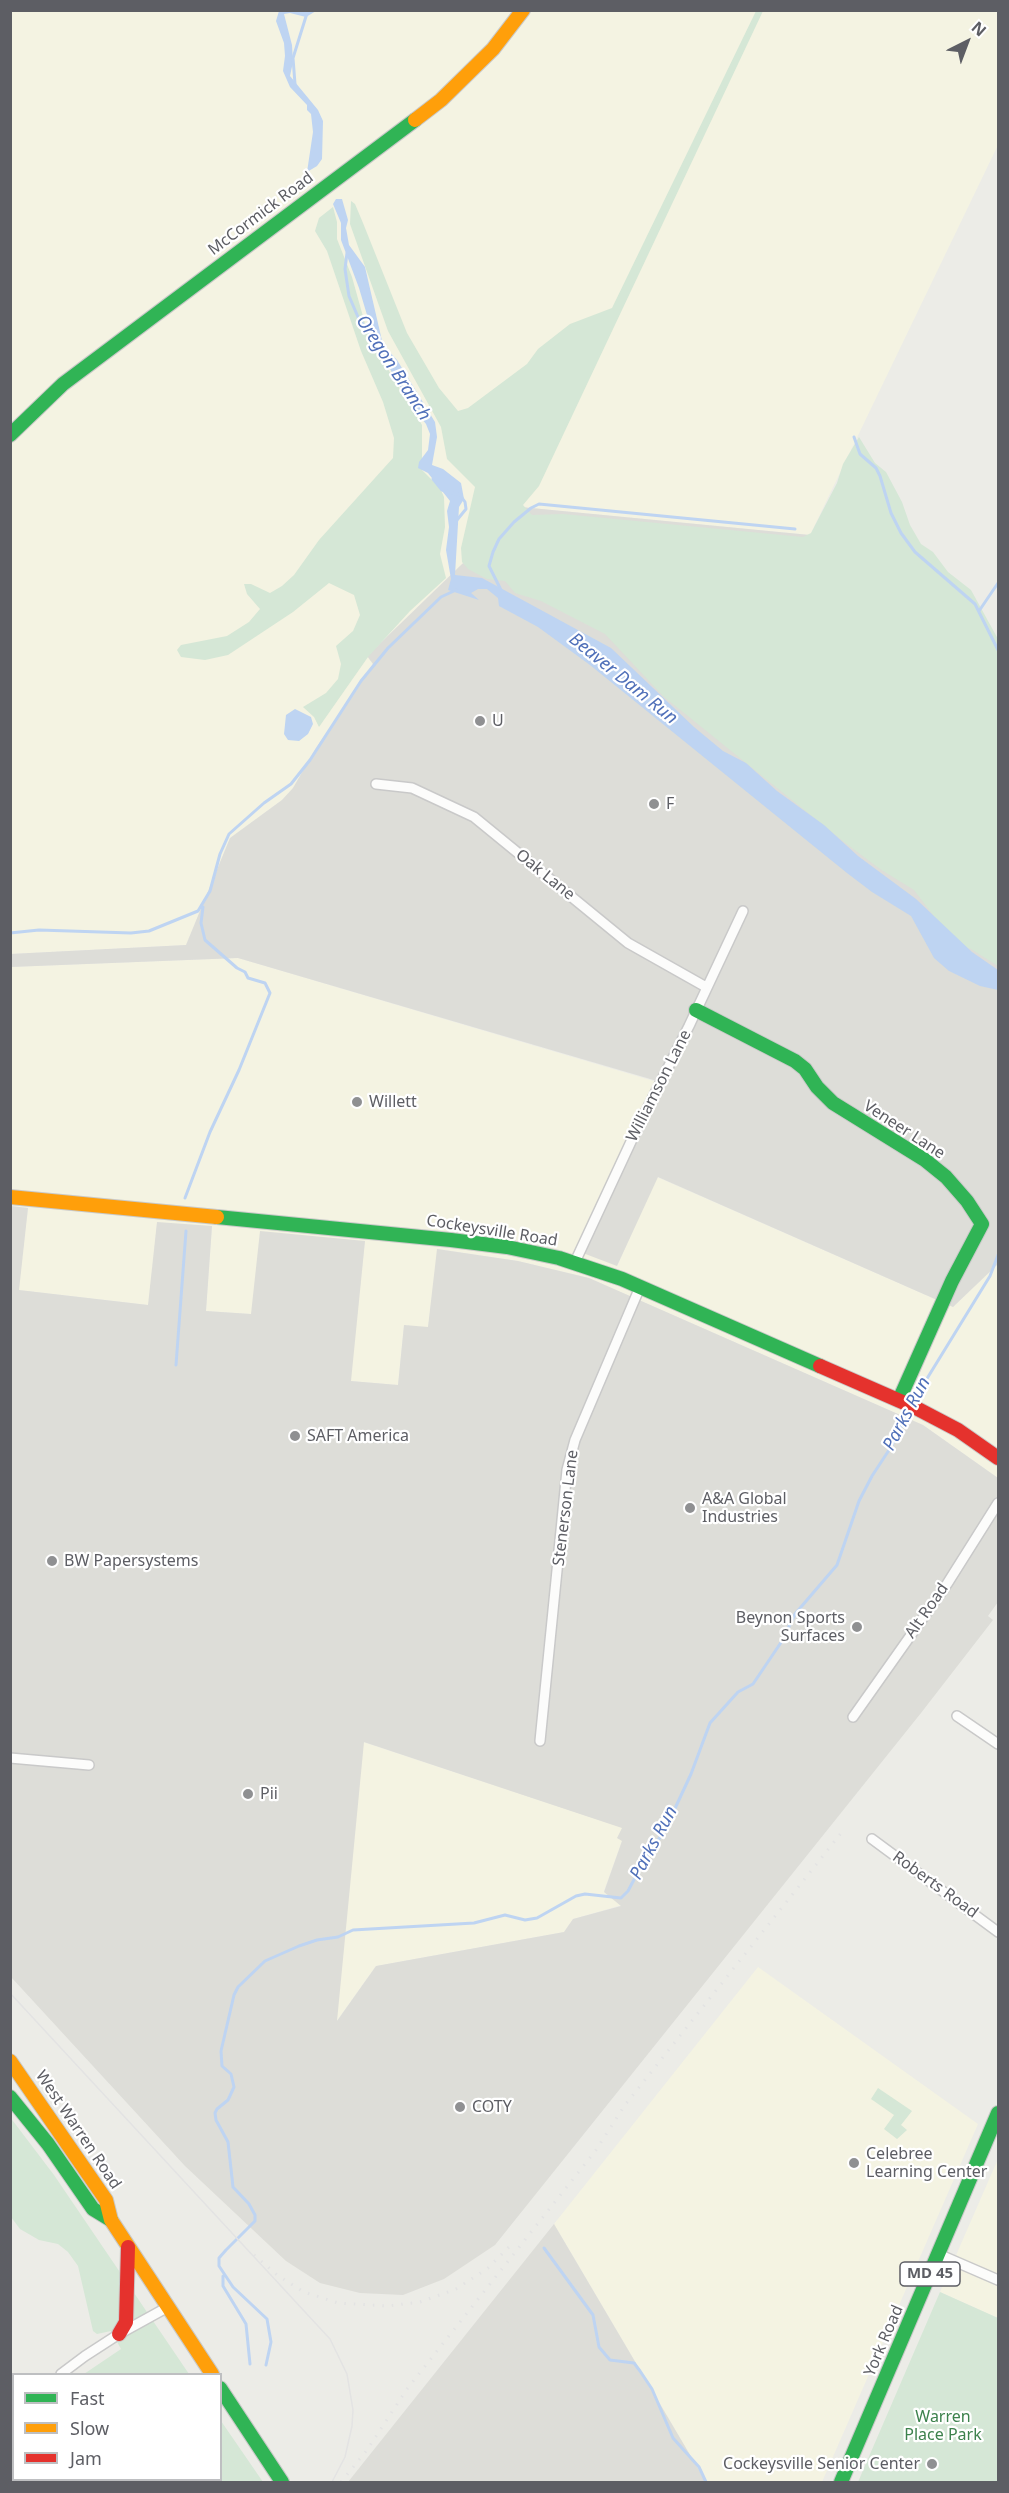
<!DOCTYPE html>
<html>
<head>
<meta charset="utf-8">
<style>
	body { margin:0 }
	#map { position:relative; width:1009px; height:2493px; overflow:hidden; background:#ecece7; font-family:"Noto Sans",sans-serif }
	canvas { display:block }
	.frame { position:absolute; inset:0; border:12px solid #5d5e64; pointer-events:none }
	.legend { position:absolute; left:12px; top:2373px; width:210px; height:108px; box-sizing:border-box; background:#fff; border:2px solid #bebfc1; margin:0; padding:8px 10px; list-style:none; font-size:18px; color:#5d5e64 }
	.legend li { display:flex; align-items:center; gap:12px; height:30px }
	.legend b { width:30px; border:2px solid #bebfc1 }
	.north { position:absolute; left:937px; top:12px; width:60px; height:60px; -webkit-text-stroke:4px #fff; paint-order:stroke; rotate:42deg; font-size:16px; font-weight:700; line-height:24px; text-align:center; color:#5d5e64 }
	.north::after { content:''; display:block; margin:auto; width:21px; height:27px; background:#5d5e64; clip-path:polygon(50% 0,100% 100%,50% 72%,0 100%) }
</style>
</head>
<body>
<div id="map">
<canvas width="1009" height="2493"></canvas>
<div class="frame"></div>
<ul class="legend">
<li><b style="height:8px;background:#30b455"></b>Fast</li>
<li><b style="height:8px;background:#ff9f0a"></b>Slow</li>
<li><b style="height:8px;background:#e5322d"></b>Jam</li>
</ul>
<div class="north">N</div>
</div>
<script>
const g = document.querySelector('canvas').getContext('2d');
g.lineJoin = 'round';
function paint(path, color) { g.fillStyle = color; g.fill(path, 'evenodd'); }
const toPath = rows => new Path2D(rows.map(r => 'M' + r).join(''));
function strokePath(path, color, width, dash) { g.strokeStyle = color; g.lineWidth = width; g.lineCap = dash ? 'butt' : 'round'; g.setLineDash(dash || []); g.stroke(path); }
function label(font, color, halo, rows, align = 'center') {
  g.font = font + ' "Noto Sans",sans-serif'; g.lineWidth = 4.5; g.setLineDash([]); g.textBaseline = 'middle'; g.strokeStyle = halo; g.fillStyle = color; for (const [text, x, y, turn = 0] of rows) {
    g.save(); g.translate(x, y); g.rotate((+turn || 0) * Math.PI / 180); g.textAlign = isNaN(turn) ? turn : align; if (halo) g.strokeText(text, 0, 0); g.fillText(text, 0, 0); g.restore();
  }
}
const commercial = toPath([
	[10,11,998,11,998,145,810,535,521,507,367,656,373,664,316,748,293,788,282,800,230,838,186,945,11,954],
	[238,958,657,1082,617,1266,657,1177,953,1307,998,1264,998,1478,923,1425,589,1278,518,1261,438,1249,428,1328,404,1325,398,1385,350,1381,365,1241,251,1314,206,1311,212,1226,157,1223,149,1305,18,1290,28,1208,11,1206,10,967],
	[363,1742,623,1828,622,1841,604,1891,622,1905,573,1919,564,1932,376,1966,336,2022],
	[758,1967,978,2124,822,2482,706,2482,554,2224],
	[998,2159,998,2318,940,2292]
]);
const industrial = toPath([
	[521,507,810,535,998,889,998,1264,953,1307,658,1177,617,1266,575,1250,657,1081,238,958,11,967,10,954,186,945,230,838,282,800,293,788,316,748,373,664,367,656],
	[11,1206,28,1208,19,1290,148,1305,157,1222,212,1226,206,1311,251,1314,260,1231,365,1241,351,1381,398,1385,404,1325,428,1327,437,1249,518,1261,589,1278,923,1425,998,1478,998,1602,988,1616,993,1620,921,1713,495,2245,444,2279,403,2295,360,2293,320,2283,286,2261,185,2166,11,1977],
	[364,1742,622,1828,617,1838,622,1841,604,1892,621,1906,573,1919,564,1932,376,1966,337,2021],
	[554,2224,706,2482,348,2482]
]);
const green = toPath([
	[756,11,763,11,539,486,523,505,532,515,563,514,803,537,811,533,837,483,843,464,859,437,875,463,886,472,902,502,910,525,921,544,933,552,948,572,971,590,998,639,998,966,971,949,955,944,914,890,880,869,844,842,663,696,605,634,541,601,515,593,505,581,487,579,468,569,462,562,461,548,475,487,447,459,441,427,388,331,350,224,351,201,355,204,363,223,407,333,439,388,458,411,468,408,527,364,538,349,570,324,612,308],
	[333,207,337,222,337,239,352,277,369,338,422,425,422,470,440,488,444,497,445,527,440,554,446,578,410,611,368,657,319,727,314,717,303,707,326,693,338,679,341,664,336,646,353,631,360,615,354,595,329,583,293,612,228,655,205,660,181,657,177,650,181,645,227,636,249,622,260,609,247,594,244,584,251,584,270,593,282,586,294,575,319,540,393,458,394,438,383,402,361,351,327,251,315,231,319,218],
	[878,2088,912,2111,901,2125,907,2130,897,2139,884,2129,894,2115,871,2099],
	[10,2117,54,2175,189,2374,84,2374,121,2349,111,2331,97,2334,93,2331,78,2266,68,2252,58,2244,39,2240,20,2229,11,2217],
	[940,2292,998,2318,998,2482,858,2482],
	[221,2421,263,2482,86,2482,86,2480,220,2480]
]);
const water = toPath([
	[279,11,316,11,306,17,290,13,284,14,292,45,293,62,290,76,318,110,323,121,322,159,317,166,307,172,313,132,311,114,307,110,307,105,290,87,283,71,285,56,284,43,276,21],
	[336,199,342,199,348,220,346,228,349,245,365,267,383,345,397,360,435,422,437,437,432,465,443,469,461,483,464,499,459,507,455,575,482,578,611,648,694,727,723,751,746,763,777,791,824,825,858,856,916,899,972,952,998,970,998,990,980,986,949,971,934,958,911,916,872,892,847,873,590,665,538,627,499,606,498,598,487,589,478,589,471,593,479,600,448,590,451,579,446,550,449,527,447,511,450,501,428,473,418,468,419,462,428,450,430,434,426,424,409,403,375,342,359,288,341,240,341,223,333,204],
	[295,709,311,717,313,724,308,734,299,741,288,740,284,734,286,715]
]);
const stream = toPath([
	[295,84,293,58,308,10],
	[347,253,345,269,349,296,358,317,378,346],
	[854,437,860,454,876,468,880,476,891,513,901,533,915,552,975,604,998,650],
	[433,479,442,490,460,495,465,502,466,509,457,520],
	[501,590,489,566,493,552,499,539,514,522,531,508,539,504,795,529],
	[979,611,998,583],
	[10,933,39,930,131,933,149,931,198,911,210,891,220,854,229,834,264,803,291,784,310,760,361,681,388,648,441,597,456,590],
	[185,1198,210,1132,239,1070,270,993,265,983,248,978,245,972,237,968,205,940,201,923,203,907],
	[176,1365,186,1231],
	[912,1403,990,1276,998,1255],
	[544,2248,593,2315,599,2347,610,2360,634,2363,640,2371,652,2389,673,2438,699,2467,706,2482],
	[223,2276,223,2286,246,2324,250,2364],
	[266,2365,271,2342,267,2319,233,2287,219,2266,219,2258,226,2250,255,2221,255,2215,249,2204,233,2187,228,2142,216,2120,215,2113,217,2109,228,2100,234,2087,231,2074,222,2066,221,2051,234,1995,238,1987,265,1961,299,1946,317,1940,338,1937,353,1930,474,1923,505,1915,525,1920,537,1918,576,1896,585,1894,621,1898,628,1891,647,1855,664,1832,691,1774,710,1723,738,1692,753,1684,782,1641,795,1614,837,1565,859,1501,872,1476,891,1447,910,1409]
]);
const street = toPath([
	[376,784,412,788,474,817,628,943,706,987],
	[575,1262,635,1133,689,1026,743,911],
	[957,1716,998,1744],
	[853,1717,947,1584,998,1503],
	[540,1741,567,1470,575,1440,640,1287],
	[10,1758,89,1765],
	[872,1839,998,1932],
	[938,2254,998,2280],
	[61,2374,85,2356,119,2334,168,2307],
	[10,2431,14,2426]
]);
const fast = toPath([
	[10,435,63,384,415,120],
	[696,1010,795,1061,805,1069,817,1087,833,1103,925,1160,946,1177,967,1201,982,1224,952,1281,899,1400],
	[217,1217,451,1240,507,1247,559,1258,622,1279,820,1366],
	[10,2097,48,2144,93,2209,111,2220],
	[220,2388,282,2482],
	[841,2482,998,2113]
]);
const slow = toPath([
	[415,120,441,100,493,49,523,10],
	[10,1197,217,1217],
	[10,2061,106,2200,111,2220,212,2374]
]);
const jam = toPath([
	[820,1366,916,1408,958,1430,998,1458],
	[119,2334,126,2322,128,2247]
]);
const tram = toPath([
	[10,1993,330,2339,347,2374,353,2410,352,2426,345,2457,332,2482]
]);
const rail = toPath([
	[254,2255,277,2275,304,2292,338,2303,388,2306,420,2302,456,2289,488,2268,514,2242],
	[341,2482,367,2450,407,2389,596,2150,625,2105,842,1832]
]);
const markers = [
	[480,721,6,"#8f9092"],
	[654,804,6,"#8f9092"],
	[357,1102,6,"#8f9092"],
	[295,1436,6,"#8f9092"],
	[690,1508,6,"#8f9092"],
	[52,1561,6,"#8f9092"],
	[857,1627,6,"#8f9092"],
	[248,1794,6,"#8f9092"],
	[460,2107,6,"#8f9092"],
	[854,2163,6,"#8f9092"],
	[932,2464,6,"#8f9092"]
];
const shields = [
	[930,2274,60]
];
const shieldNames = [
	["MD 45",930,2274]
];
const streetNames = [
	["McCormick Road",261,214,-37],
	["Oak Lane",545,875,39],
	["Williamson Lane",659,1086,-63],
	["Veneer Lane",904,1130,33],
	["Cockeysville Road",492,1231,9],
	["Stenerson Lane",566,1508,-83],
	["Alt Road",927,1611,-55],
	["Roberts Road",935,1885,36],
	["West Warren Road",78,2130,56],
	["York Road",884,2341,-67]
];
const poiNames = [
	["U",492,721],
	["F",666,804],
	["Willett",369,1102],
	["SAFT America",307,1436],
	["A&A Global",702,1499],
	["Industries",702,1517],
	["BW Papersystems",64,1561],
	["Beynon Sports",845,1618,"right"],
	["Surfaces",845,1636,"right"],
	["Pii",260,1794],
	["COTY",472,2107],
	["Celebree",866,2154],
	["Learning Center",866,2172],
	["Cockeysville Senior Center",920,2464,"right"]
];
const parkNames = [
	["Warren",943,2417],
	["Place Park",943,2435]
];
const waterNames = [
	["Oregon Branch",393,368,57],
	["Beaver Dam Run",623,679,39],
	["Parks Run",907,1414,-62],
	["Parks Run",654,1843,-62]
];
paint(commercial, '#f4f3e2');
paint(industrial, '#ddddd8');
paint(green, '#d5e7d6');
paint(water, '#bed4f2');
strokePath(stream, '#bed4f2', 3);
strokePath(street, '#c9c9c9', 12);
strokePath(fast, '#c9c9c8', 16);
strokePath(slow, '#c9c9c8', 16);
strokePath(jam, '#c9c9c8', 16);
strokePath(street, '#fcfcfb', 9);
strokePath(fast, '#30b455', 14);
strokePath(slow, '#ff9f0a', 14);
strokePath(jam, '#e5322d', 14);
strokePath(tram, '#e3e3e3', 1.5);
strokePath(rail, '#e3e3e3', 3, [1.5, 8]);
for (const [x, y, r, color] of markers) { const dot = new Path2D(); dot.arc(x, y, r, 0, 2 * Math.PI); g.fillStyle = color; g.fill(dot); strokePath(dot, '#fff', 2); }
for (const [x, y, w] of shields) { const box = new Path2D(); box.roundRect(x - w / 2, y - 12, w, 24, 4.5); g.fillStyle = '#fff'; g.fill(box); strokePath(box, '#5d5e64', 1.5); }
label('bold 15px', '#5d5e64', null, shieldNames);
label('16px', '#5d5e64', '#fff', streetNames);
label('16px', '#5d5e64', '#fff', poiNames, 'left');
label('16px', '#3d824d', '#fff', parkNames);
label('italic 18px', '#5070b9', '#fff', waterNames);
</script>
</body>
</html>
